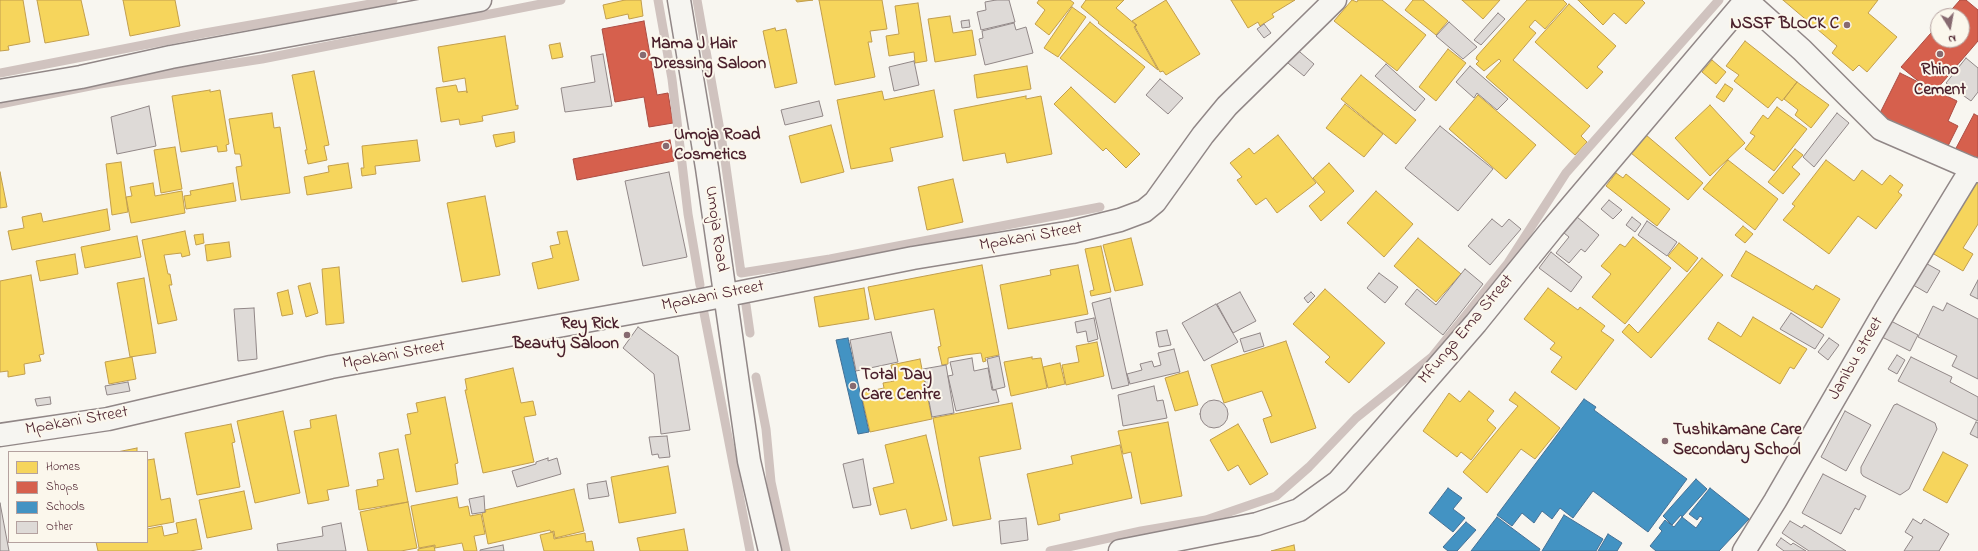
<!DOCTYPE html>
<html>
<head>
<meta charset="utf-8">
<style>
	body { margin:0 }
	#map { position:relative; width:1978px; height:551px; overflow:hidden; background:#f8f6f0; font-family:"Indie Flower",sans-serif }
	canvas { display:block }
	.legend { position:absolute; left:8px; top:451px; width:140px; height:92px; box-sizing:border-box; background:#fbf7ec; border:1px solid #b4a19f; margin:0; padding:5px 7px; list-style:none; font-size:12px; color:#4a1f2b }
	.legend li { display:flex; align-items:center; gap:8px; height:20px }
	.legend b { width:20px; border:1px solid #b4a19f }
	.north { position:absolute; left:1930px; top:8px; width:40px; height:40px; box-sizing:border-box; background:#fbf7ec; border:1px solid #b4a19f; border-radius:50%; rotate:169deg; font-size:11px; font-weight:700; line-height:16px; text-align:center; color:#4a1f2b }
	.north::after { content:''; display:block; margin:auto; width:14px; height:18px; background:#876a70; clip-path:polygon(50% 0,100% 100%,50% 72%,0 100%) }
</style>
</head>
<body>
<div id="map">
<canvas width="1978" height="551"></canvas>
<ul class="legend">
<li><b style="height:11px;background:#f6d55c"></b>Homes</li>
<li><b style="height:11px;background:#d6604d"></b>Shops</li>
<li><b style="height:11px;background:#4393c3"></b>Schools</li>
<li><b style="height:11px;background:#dedad7"></b>Other</li>
</ul>
<div class="north">N</div>
</div>
<script>
const g = document.querySelector('canvas').getContext('2d');
g.lineJoin = 'round';
function paint(path, color) { g.fillStyle = color; g.fill(path, 'evenodd'); }
const toPath = rows => new Path2D(rows.map(r => 'M' + r).join(''));
function strokePath(path, color, width, dash) { g.strokeStyle = color; g.lineWidth = width; g.lineCap = dash ? 'butt' : 'round'; g.setLineDash(dash || []); g.stroke(path); }
function label(font, color, halo, rows, align = 'center') {
  g.font = font + ' "Indie Flower",sans-serif'; g.lineWidth = 4; g.setLineDash([]); g.textBaseline = 'middle'; g.strokeStyle = halo; g.fillStyle = color; for (const [text, x, y, turn = 0] of rows) {
    g.save(); g.translate(x, y); g.rotate((+turn || 0) * Math.PI / 180); g.textAlign = isNaN(turn) ? turn : align; if (halo) g.strokeText(text, 0, 0); g.fillText(text, 0, 0); g.restore();
  }
}
const homes = toPath([
	[0,0,23,0,30,42,8,46,9,50,0,51,0,0],
	[37,0,81,0,89,35,45,43,37,0],
	[123,0,175,0,180,26,130,36,123,0],
	[625,0,641,0,643,16,629,19,628,14,606,19,603,5,625,0],
	[796,0,813,0,797,2,796,0],
	[819,0,882,0,887,29,870,31,872,42,868,42,875,77,835,85,819,0],
	[1039,0,1070,0,1074,3,1049,35,1035,24,1045,10,1037,3,1039,0],
	[1086,0,1124,0,1116,8,1136,25,1134,27,1158,70,1098,23,1099,22,1081,7,1086,0],
	[1166,0,1200,54,1166,75,1163,71,1160,72,1135,27,1137,25,1132,21,1166,0],
	[1231,0,1295,0,1272,14,1274,17,1260,26,1258,22,1248,28,1231,0],
	[1352,0,1357,2,1358,0,1382,0,1426,35,1397,71,1334,21,1352,0],
	[1413,0,1423,0,1448,21,1436,35,1405,10,1413,0],
	[1462,0,1500,0,1483,19,1462,0],
	[1527,0,1563,0,1567,4,1545,29,1535,20,1529,27,1536,33,1513,60,1590,126,1581,136,1587,142,1575,155,1486,77,1501,61,1499,59,1484,71,1476,64,1479,61,1476,59,1477,56,1527,0],
	[1578,0,1642,0,1645,3,1626,24,1614,13,1603,25,1578,0],
	[1783,0,1878,0,1868,13,1897,37,1867,72,1859,65,1853,71,1832,53,1837,46,1783,0],
	[918,3,927,61,915,63,914,52,889,56,886,36,899,34,895,6,918,3],
	[1569,4,1616,46,1597,67,1603,72,1587,89,1535,42,1569,4],
	[1072,7,1086,17,1058,57,1044,48,1072,7],
	[950,16,953,33,972,30,976,55,935,62,928,19,950,16],
	[1090,22,1145,67,1115,103,1060,58,1090,22],
	[775,28,776,31,786,29,797,83,775,88,763,31,775,28],
	[505,36,516,106,518,105,518,109,482,116,483,121,460,125,459,119,441,122,436,88,456,85,458,92,467,91,467,93,465,78,443,82,438,47,505,36],
	[1745,41,1797,82,1782,101,1777,97,1768,108,1734,81,1739,75,1726,66,1745,41],
	[560,43,563,57,552,59,549,45,560,43],
	[1448,49,1466,63,1436,101,1419,87,1448,49],
	[1712,60,1726,72,1716,84,1702,72,1712,60],
	[1027,66,1031,89,977,98,974,75,1027,66],
	[314,71,329,145,324,146,327,160,308,164,305,150,307,150,292,75,314,71],
	[1361,75,1416,120,1396,144,1341,99,1361,75],
	[1797,82,1829,105,1811,128,1795,115,1798,110,1784,99,1797,82],
	[1725,84,1733,89,1724,102,1716,97,1725,84],
	[1071,87,1140,154,1126,168,1106,148,1103,151,1054,104,1071,87],
	[210,90,210,92,220,90,229,144,226,145,227,151,218,152,217,146,181,152,172,96,210,90],
	[934,90,943,137,890,148,893,161,851,169,837,100,882,91,884,100,934,90],
	[1478,95,1536,145,1506,179,1449,129,1478,95],
	[1026,96,1026,99,1041,96,1052,154,1007,163,1005,153,963,161,954,110,1026,96],
	[1345,104,1383,134,1364,157,1326,128,1345,104],
	[1710,105,1745,143,1710,176,1675,138,1710,105],
	[1777,107,1807,129,1774,171,1745,149,1755,136,1750,133,1763,115,1768,119,1777,107],
	[272,113,274,128,280,127,290,193,241,200,236,167,242,166,240,154,235,154,229,119,272,113],
	[831,125,844,172,801,183,789,136,831,125],
	[514,132,515,142,496,147,493,135,514,132],
	[1278,135,1316,183,1277,213,1266,198,1256,205,1237,180,1242,177,1230,163,1249,148,1254,154,1278,135],
	[1646,135,1703,183,1688,200,1631,153,1646,135],
	[417,140,420,161,375,166,376,174,362,176,361,168,364,168,362,146,417,140],
	[175,147,182,189,161,193,154,150,175,147],
	[1795,149,1803,155,1792,167,1800,174,1783,194,1768,182,1795,149],
	[1728,160,1778,199,1755,230,1703,189,1728,160],
	[1826,160,1854,181,1862,170,1882,185,1890,175,1903,185,1898,192,1902,195,1876,229,1858,216,1829,254,1783,220,1795,206,1792,204,1826,160],
	[121,162,128,212,112,215,106,164,121,162],
	[348,163,352,188,307,195,304,177,329,172,328,166,348,163],
	[1329,163,1354,191,1321,221,1309,206,1325,192,1313,178,1329,163],
	[0,172,7,207,0,208,0,172],
	[1616,173,1623,178,1626,174,1670,209,1657,226,1606,186,1616,173],
	[1978,177,1978,224,1963,248,1973,254,1963,271,1927,250,1978,177],
	[953,179,963,222,927,230,918,187,953,179],
	[153,183,155,196,182,191,185,213,131,223,126,197,132,196,130,187,153,183],
	[233,183,236,201,186,209,184,196,191,195,190,191,233,183],
	[1376,191,1413,224,1384,257,1347,223,1376,191],
	[485,196,500,275,462,282,447,203,485,196],
	[107,209,110,230,12,250,8,231,24,228,22,217,41,213,43,222,107,209],
	[1743,226,1753,234,1745,243,1735,235,1743,226],
	[185,231,190,255,182,257,181,253,164,255,168,274,170,274,172,285,169,285,177,320,158,324,142,240,185,231],
	[567,231,579,280,538,289,532,263,553,258,550,246,560,244,557,232,567,231],
	[203,234,204,243,196,245,194,235,203,234],
	[137,236,141,257,85,268,81,247,137,236],
	[1633,237,1671,268,1625,324,1592,297,1611,274,1601,266,1620,244,1625,247,1633,237],
	[1131,238,1143,285,1115,291,1103,245,1131,238],
	[1418,238,1461,274,1436,302,1394,266,1418,238],
	[229,242,231,257,207,261,205,245,229,242],
	[1679,243,1698,258,1687,272,1668,256,1679,243],
	[1101,246,1111,292,1091,296,1090,291,1094,290,1085,249,1101,246],
	[1746,251,1813,290,1816,285,1840,299,1822,328,1731,276,1746,251],
	[75,254,78,274,40,281,36,261,75,254],
	[1702,258,1723,275,1651,358,1622,332,1629,324,1638,333,1702,258],
	[982,265,999,355,985,358,986,361,983,362,981,353,965,355,948,358,948,364,942,365,938,347,941,346,934,309,875,320,868,287,982,265],
	[1078,265,1088,314,1008,329,1000,285,1051,275,1050,270,1078,265],
	[339,267,344,323,326,325,322,269,339,267],
	[31,275,44,354,39,355,41,361,24,364,25,374,8,377,8,371,0,372,0,281,31,275],
	[144,278,156,353,130,357,117,283,144,278],
	[310,283,318,313,306,317,298,286,310,283],
	[864,288,869,319,819,327,814,297,864,288],
	[1548,288,1578,310,1580,307,1605,326,1601,331,1614,340,1576,390,1551,372,1562,357,1550,349,1555,343,1524,319,1548,288],
	[1325,289,1385,343,1349,383,1325,362,1330,357,1293,324,1325,289],
	[288,290,293,314,282,316,277,293,288,290],
	[1753,317,1807,349,1794,369,1790,367,1780,384,1708,339,1718,322,1741,337,1753,317],
	[1286,341,1316,428,1271,443,1263,419,1272,416,1262,391,1224,403,1211,365,1286,341],
	[1097,342,1104,376,1066,385,1062,365,1079,362,1076,346,1097,342],
	[132,357,136,379,109,384,105,362,132,357],
	[1032,357,1032,359,1041,358,1047,388,1011,396,1004,362,1032,357],
	[920,359,932,419,870,432,861,393,884,388,883,383,894,381,891,365,920,359],
	[1060,363,1065,384,1048,388,1043,367,1060,363],
	[513,368,521,403,533,401,536,415,524,417,534,462,483,473,465,390,467,390,465,379,513,368],
	[1188,371,1198,405,1175,411,1165,378,1188,371],
	[1469,391,1494,411,1487,420,1496,428,1471,460,1461,452,1457,457,1423,431,1449,393,1460,402,1469,391],
	[1515,392,1560,428,1535,459,1521,449,1487,493,1463,472,1518,406,1509,400,1515,392],
	[445,397,458,463,455,464,458,484,416,492,405,435,411,434,407,414,418,412,416,403,445,397],
	[1012,403,1021,449,979,457,991,519,953,526,933,418,1012,403],
	[283,411,300,493,255,503,237,421,283,411],
	[336,415,349,486,327,490,329,500,308,504,294,431,311,428,310,420,336,415],
	[1168,422,1182,496,1141,504,1131,452,1123,454,1118,431,1168,422],
	[231,424,235,442,232,443,240,487,197,495,185,433,231,424],
	[1238,424,1268,474,1250,485,1238,465,1228,471,1210,440,1238,424],
	[926,435,947,520,911,529,906,509,880,515,873,488,894,483,885,445,926,435],
	[1120,445,1132,498,1059,514,1060,520,1038,525,1027,474,1073,464,1071,456,1120,445],
	[137,448,137,452,117,452,137,448],
	[398,449,408,502,359,510,356,490,378,486,377,480,384,479,379,453,398,449],
	[1943,452,1968,465,1947,503,1923,490,1943,452],
	[154,459,161,500,170,498,174,522,147,527,147,460,154,459],
	[668,466,676,513,619,523,611,477,668,466],
	[574,489,584,531,555,538,554,531,551,532,550,530,488,544,482,513,486,512,485,510,574,489],
	[244,491,252,529,207,538,199,500,244,491],
	[457,497,459,508,468,506,470,516,481,514,485,534,474,536,477,551,464,551,462,543,435,548,435,545,419,548,411,506,457,497],
	[408,502,417,548,401,551,368,551,360,512,408,502],
	[196,519,202,549,190,551,98,551,96,542,147,542,147,529,162,526,164,536,178,533,176,523,196,519],
	[684,529,688,551,640,551,637,538,684,529],
	[553,532,554,539,585,533,586,542,592,541,594,551,544,551,540,535,553,532],
	[1294,545,1295,551,1271,551,1294,545],
	[434,546,435,551,418,551,418,549,434,546]
]);
const shops = toPath([
	[1960,0,1966,0,1978,10,1978,41,1936,90,1917,80,1901,67,1938,25,1938,40,1962,40,1962,16,1946,16,1960,0],
	[644,21,657,95,668,93,673,123,649,127,644,97,615,102,602,29,644,21],
	[1900,73,1957,101,1948,121,1958,126,1947,148,1879,115,1900,73],
	[1974,114,1978,116,1978,164,1954,152,1974,114],
	[670,140,674,161,577,180,573,159,670,140]
]);
const schools = toPath([
	[848,338,869,432,858,434,836,340,848,338],
	[1584,399,1596,407,1594,410,1687,479,1648,532,1593,491,1573,518,1560,508,1552,519,1542,511,1534,523,1522,513,1512,526,1497,515,1584,399],
	[1696,479,1707,489,1682,517,1681,515,1672,525,1663,516,1696,479],
	[1448,488,1462,498,1453,509,1465,518,1453,532,1429,513,1448,488],
	[1710,488,1749,519,1719,551,1656,551,1650,546,1662,531,1659,528,1665,520,1674,527,1682,517,1696,528,1703,518,1700,516,1697,520,1689,514,1710,488],
	[1564,515,1603,539,1596,551,1542,551,1564,515],
	[1497,517,1540,549,1539,551,1471,551,1497,517],
	[1466,522,1476,530,1457,551,1448,551,1443,547,1466,522],
	[1608,534,1622,543,1617,551,1598,551,1608,534]
]);
const stream = toPath([
	[658,0,672,79,688,214,700,285],
	[697,0,724,153,741,273,830,259,1100,207],
	[0,73,205,33,393,0],
	[0,104,100,84,262,59,561,0],
	[746,305,750,333],
	[704,313,750,551],
	[756,377,766,429,771,482,786,551],
	[1050,551,1141,531,1206,520,1276,496,1309,467,1356,418,1432,357,1508,263,1566,173,1719,0]
]);
const building = toPath([
	[996,0,1009,0,1015,22,981,30,977,12,986,10,985,2,996,0],
	[1498,13,1505,19,1481,45,1474,40,1498,13],
	[969,20,970,27,962,28,961,21,969,20],
	[1449,22,1477,47,1463,59,1436,36,1449,22],
	[1014,23,1016,30,1026,27,1033,53,985,65,979,39,983,38,982,31,1014,23],
	[1264,24,1271,33,1264,38,1257,29,1264,24],
	[1294,47,1314,64,1304,76,1283,59,1294,47],
	[603,54,612,106,565,112,561,88,595,82,591,56,603,54],
	[1966,58,1978,68,1978,92,1971,101,1946,83,1966,58],
	[914,61,919,85,894,91,889,67,914,61],
	[1386,64,1425,99,1415,111,1375,76,1386,64],
	[1470,66,1508,99,1497,110,1477,93,1474,98,1456,82,1470,66],
	[1160,79,1183,98,1168,114,1146,95,1160,79],
	[819,101,823,116,785,125,781,110,819,101],
	[149,106,156,146,117,154,111,117,149,106],
	[1837,113,1849,123,1814,167,1803,157,1837,113],
	[1440,126,1493,169,1458,211,1405,168,1440,126],
	[669,172,687,257,643,266,625,181,669,172],
	[1609,200,1622,210,1613,219,1601,209,1609,200],
	[1577,217,1599,235,1585,252,1581,249,1569,263,1556,253,1569,237,1564,233,1577,217],
	[1632,217,1641,224,1635,232,1626,225,1632,217],
	[1492,219,1502,227,1509,219,1521,229,1490,265,1468,246,1492,219],
	[1647,221,1677,242,1667,256,1638,235,1647,221],
	[1551,252,1582,277,1571,292,1539,268,1551,252],
	[1920,260,1940,271,1927,293,1908,282,1920,260],
	[1465,269,1483,284,1443,335,1405,304,1417,289,1436,305,1465,269],
	[1379,273,1398,287,1385,303,1367,288,1379,273],
	[1978,280,1978,299,1970,295,1978,280],
	[1240,292,1256,321,1233,333,1217,304,1240,292],
	[1311,292,1315,296,1308,303,1304,298,1311,292],
	[1110,298,1129,385,1112,389,1092,303,1110,298],
	[1947,303,1978,319,1978,379,1952,366,1957,356,1918,337,1933,306,1943,311,1947,303],
	[1216,304,1238,342,1204,361,1182,323,1216,304],
	[254,308,257,359,238,361,234,309,254,308],
	[1791,313,1824,335,1815,349,1780,329,1791,313],
	[1094,318,1098,339,1088,342,1086,331,1077,333,1075,322,1094,318],
	[1891,321,1918,335,1910,351,1882,337,1891,321],
	[638,327,678,356,690,430,661,434,654,374,623,348,638,327],
	[1167,330,1171,345,1159,347,1156,332,1167,330],
	[891,332,898,362,856,371,850,340,891,332],
	[1260,333,1264,346,1244,352,1240,339,1260,333],
	[1829,338,1839,345,1828,360,1818,352,1829,338],
	[1174,349,1180,372,1130,384,1127,374,1142,370,1140,364,1152,361,1154,367,1161,365,1158,353,1174,349],
	[1897,355,1905,360,1897,374,1888,369,1897,355],
	[999,356,1005,387,993,390,987,359,999,356],
	[1911,357,1952,377,1950,382,1978,397,1978,421,1898,381,1911,357],
	[972,358,974,371,988,368,992,390,996,390,999,402,956,411,948,376,953,375,950,362,972,358],
	[946,365,954,413,932,417,923,369,946,365],
	[128,382,130,391,107,395,105,386,128,382],
	[1154,386,1157,401,1163,400,1167,418,1123,426,1118,395,1154,386],
	[50,397,51,404,37,406,35,399,50,397],
	'1200 414a14 14 0 1 1 28 0a14 14 0 1 1-28 0Z',
	[1897,404,1935,423,1937,429,1909,489,1900,495,1863,476,1861,473,1861,467,1894,405,1897,404],
	[1845,411,1871,425,1846,471,1821,457,1845,411],
	[1976,422,1978,423,1978,438,1970,434,1976,422],
	[667,436,670,457,659,458,658,454,652,455,649,437,667,436],
	[548,458,548,461,557,458,561,474,517,487,512,471,536,464,536,462,548,458],
	[863,459,871,505,853,508,843,464,863,459],
	[1823,474,1866,496,1859,510,1855,508,1841,534,1802,513,1823,474],
	[606,481,609,496,589,499,587,484,606,481],
	[484,496,485,512,472,514,469,499,484,496],
	[0,503,9,551,0,551,0,503],
	[1026,518,1028,540,1001,544,999,521,1026,518],
	[1913,519,1921,524,1924,519,1949,534,1939,551,1904,551,1913,537,1905,532,1913,519],
	[1790,521,1802,528,1804,525,1846,551,1809,551,1782,533,1790,521],
	[341,523,346,551,278,551,277,544,323,536,322,527,341,523],
	[1781,538,1791,545,1793,543,1806,551,1784,551,1776,545,1781,538],
	[503,545,504,551,480,551,480,550,503,545]
]);
const minor = toPath([
	[679,0,707,168,749,461,770,551],
	[1746,0,1802,50,1881,129,1978,171],
	[0,91,81,77,171,57,480,0],
	[0,435,108,419,331,367,702,300,913,258,1072,232,1120,220,1144,211,1155,202,1203,135,1227,106,1335,0],
	[1120,551,1257,524,1299,510,1338,482,1476,323,1552,229,1746,0],
	[1744,551,1775,501,1886,309,1972,168]
]);
const markers = [
	[1847,25,4,"#876a70"],
	[1940,54,4,"#876a70"],
	[643,55,4,"#876a70"],
	[666,146,4,"#876a70"],
	[627,335,4,"#876a70"],
	[853,386,4,"#876a70"],
	[1665,441,4,"#876a70"]
];
const poiNames = [
	["NSSF BLOCK C",1839,25,"right"],
	["Mama J Hair",651,45],
	["Dressing Saloon",651,65],
	["Rhino",1940,71,"center"],
	["Cement",1940,91,"center"],
	["Umoja Road",674,136],
	["Cosmetics",674,156],
	["Rey Rick",619,325,"right"],
	["Beauty Saloon",619,345,"right"],
	["Total Day",861,376],
	["Care Centre",861,396],
	["Tushikamane Care",1673,431],
	["Secondary School",1673,451]
];
const streetNames = [
	["Umoja Road",715,229,82],
	["Mpakani Street",1031,238,-10],
	["Mpakani Street",713,297,-11],
	["Mfunga Ema Street",1467,330,-50],
	["Mpakani Street",394,356,-10],
	["Janibu street",1857,359,-60],
	["Mpakani Street",77,422,-10]
];
paint(homes, '#f6d55c');
strokePath(homes, '#c29e4d', 1);
paint(shops, '#d6604d');
strokePath(shops, '#ac4c43', 1);
paint(schools, '#4393c3');
strokePath(schools, '#457095', 1);
strokePath(stream, '#d0c3bf', 9);
paint(building, '#dedad7');
strokePath(building, '#918787', 1);
strokePath(minor, '#918787', 25);
strokePath(minor, '#f6f5f1', 22);
for (const [x, y, r, color] of markers) { const dot = new Path2D(); dot.arc(x, y, r, 0, 2 * Math.PI); g.fillStyle = color; g.fill(dot); strokePath(dot, '#fbf7ec', 1.5); }
label('bold 17px', '#4a1f2b', '#fbf7ec', poiNames, 'left');
label('17px', '#4a1f2b', '#fbf7ec', streetNames);
</script>
</body>
</html>
